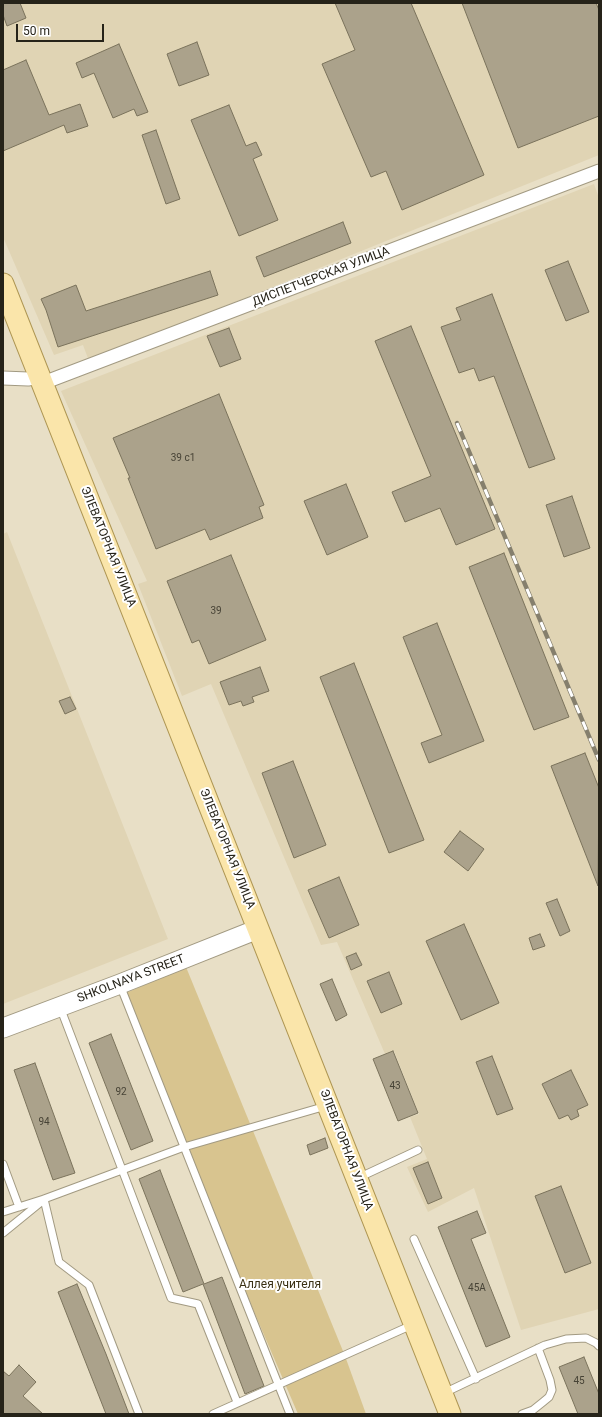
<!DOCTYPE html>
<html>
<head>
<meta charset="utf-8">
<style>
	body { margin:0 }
	#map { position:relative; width:602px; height:1417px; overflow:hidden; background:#e8dfc6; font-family:Roboto,sans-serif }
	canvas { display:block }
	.frame { position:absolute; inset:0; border:4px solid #262319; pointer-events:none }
	.scale { position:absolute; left:16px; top:24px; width:88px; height:18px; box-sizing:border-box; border:2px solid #262319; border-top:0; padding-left:5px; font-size:12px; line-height:14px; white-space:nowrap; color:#262319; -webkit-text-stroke:3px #fff; paint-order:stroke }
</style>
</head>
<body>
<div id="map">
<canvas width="602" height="1417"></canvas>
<div class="frame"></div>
<div class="scale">50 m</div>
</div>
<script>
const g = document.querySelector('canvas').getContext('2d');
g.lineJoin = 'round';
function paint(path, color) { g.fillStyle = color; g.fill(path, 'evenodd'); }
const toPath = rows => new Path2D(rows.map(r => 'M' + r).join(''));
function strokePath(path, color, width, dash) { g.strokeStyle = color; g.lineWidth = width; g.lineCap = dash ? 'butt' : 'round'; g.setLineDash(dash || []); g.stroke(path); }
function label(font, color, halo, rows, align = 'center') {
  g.font = font + ' Roboto,sans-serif'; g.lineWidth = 4; g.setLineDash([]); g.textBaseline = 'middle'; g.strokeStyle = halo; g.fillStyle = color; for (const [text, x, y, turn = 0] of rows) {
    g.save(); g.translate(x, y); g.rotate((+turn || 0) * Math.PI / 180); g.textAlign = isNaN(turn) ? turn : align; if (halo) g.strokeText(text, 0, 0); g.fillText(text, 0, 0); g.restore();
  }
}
const built = toPath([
	[3,3,599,3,599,155,89,361,83,345,54,355,3,237],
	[594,184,599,198,599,1309,521,1330,474,1188,428,1212,407,1167,427,1159,410,1117,419,1114,394,1051,385,1054,337,942,321,945,211,684,182,696,138,584,147,581,61,391],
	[7,532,168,939,3,1004,3,534]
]);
const green = toPath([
	[186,967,345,1356,366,1414,298,1414,252,1307,126,993]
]);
const building = toPath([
	[3,3,20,3,26,18,7,26,3,15,3,3],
	[335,3,411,3,484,175,402,210,386,171,371,177,322,64,355,50,335,3],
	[462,3,596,3,599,10,599,116,518,148,462,3],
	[197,42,209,75,179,86,167,54,197,42],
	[119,44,148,112,137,116,134,109,113,118,94,73,82,78,76,63,119,44],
	[26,60,49,115,80,104,88,126,67,133,64,125,3,151,3,70,26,60],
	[229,105,246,146,256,142,262,155,253,159,278,220,239,236,191,120,229,105],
	[156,130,180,199,166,204,142,135,156,130],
	[343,222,351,243,264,277,256,257,343,222],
	[568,261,589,312,566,321,545,270,568,261],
	[210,271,218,295,58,347,46,310,41,299,76,285,86,311,210,271],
	[492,294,555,459,529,468,494,376,479,381,474,368,459,373,441,327,461,320,456,308,492,294],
	[411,326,495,529,456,545,440,508,405,522,392,492,431,476,375,341,411,326],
	[229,328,241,359,220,367,207,336,229,328],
	[219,394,264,505,259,507,263,518,210,540,205,529,156,549,128,478,130,478,113,438,219,394],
	[346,484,368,537,327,555,304,501,346,484],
	[572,496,590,548,564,557,546,505,572,496],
	[504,553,569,717,534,730,469,567,504,553],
	[231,555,266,640,209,664,199,640,192,643,167,581,231,555],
	[437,623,484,741,429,763,421,743,442,735,403,637,437,623],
	[354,663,424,840,389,853,320,677,354,663],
	[260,667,269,691,252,697,254,702,243,706,241,701,229,705,220,682,260,667],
	[70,697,76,709,65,714,59,701,70,697],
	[585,753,599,788,598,886,551,766,585,753],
	[293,761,326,845,294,858,262,773,293,761],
	[460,831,484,849,468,871,444,852,460,831],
	[339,877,359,925,329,938,308,890,339,877],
	[557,899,570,931,560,936,546,903,557,899],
	[464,924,499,1003,461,1020,426,941,464,924],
	[540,934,545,946,533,950,529,938,540,934],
	[356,953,362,965,351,970,346,957,356,953],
	[389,972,402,1004,381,1013,367,981,389,972],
	[332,979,347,1015,336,1021,320,984,332,979],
	[111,1034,153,1141,131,1150,89,1043,111,1034],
	[393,1051,418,1113,398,1121,373,1059,393,1051],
	[492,1056,513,1109,497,1115,476,1062,492,1056],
	[35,1063,75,1173,53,1180,14,1070,35,1063],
	[571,1070,588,1105,577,1110,579,1116,571,1120,568,1115,559,1119,542,1084,571,1070],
	[325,1138,328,1148,310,1155,307,1145,325,1138],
	[428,1162,442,1198,428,1204,413,1168,428,1162],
	[160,1170,204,1284,222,1277,264,1386,245,1394,203,1284,183,1292,139,1179,160,1170],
	[561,1186,591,1263,565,1273,535,1196,561,1186],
	[477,1211,486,1233,471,1239,510,1337,486,1347,438,1227,477,1211],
	[77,1284,106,1354,129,1414,106,1414,58,1292,77,1284],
	[584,1357,599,1394,599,1414,578,1414,559,1367,584,1357],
	[19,1365,36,1382,23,1396,43,1414,3,1414,3,1371,9,1376,19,1365]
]);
const lane = toPath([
	[120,985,290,1414],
	[60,1007,171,1298,198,1304,237,1402],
	[3,1164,19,1207],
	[358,1178,418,1150],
	[44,1199,59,1262,89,1285,139,1414],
	[3,1212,44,1199,184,1147,326,1106],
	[3,1233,41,1202],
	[414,1239,476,1379],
	[444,1393,545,1345,566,1339,586,1338,596,1343,599,1346],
	[213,1414,412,1325],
	[522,1414,533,1410,543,1402,549,1397,552,1390,550,1380,538,1348]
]);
const street = toPath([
	[3,378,28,379,40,377],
	[43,383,599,171]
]);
const secondary = toPath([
	[3,1028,120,984,258,929]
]);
const primary = toPath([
	[3,284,450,1414]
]);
const rail = toPath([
	[457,423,599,760]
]);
const numberNames = [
	["39 с1",183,458],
	["39",216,611],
	["43",395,1086],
	["92",121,1092],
	["94",44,1122],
	["45А",477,1288],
	["45",579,1381]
];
const streetNames = [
	["ДИСПЕТЧЕРСКАЯ УЛИЦА",321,277,-21],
	["ЭЛЕВАТОРНАЯ УЛИЦА",108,547,68],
	["ЭЛЕВАТОРНАЯ УЛИЦА",227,849,68],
	["SHKOLNAYA STREET",131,979,-21],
	["ЭЛЕВАТОРНАЯ УЛИЦА",346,1150,69]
];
const parkNames = [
	["Аллея учителя",280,1285]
];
paint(built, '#e0d4b4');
paint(green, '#d8c48f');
paint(building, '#aba28b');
strokePath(building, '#7b735c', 1);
strokePath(lane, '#a29a82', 9);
strokePath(street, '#a29a82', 15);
strokePath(secondary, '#a29a82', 21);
strokePath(primary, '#ae9653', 23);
strokePath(lane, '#fff', 7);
strokePath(street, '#fff', 13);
strokePath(secondary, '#fff', 19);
strokePath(primary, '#fae5aa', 21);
strokePath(rail, '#857f6d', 4.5);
strokePath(rail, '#fff', 3, [9]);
label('10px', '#474336', null, numberNames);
label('12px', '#262319', '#fff', streetNames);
label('12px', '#3b3114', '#fff', parkNames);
</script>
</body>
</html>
